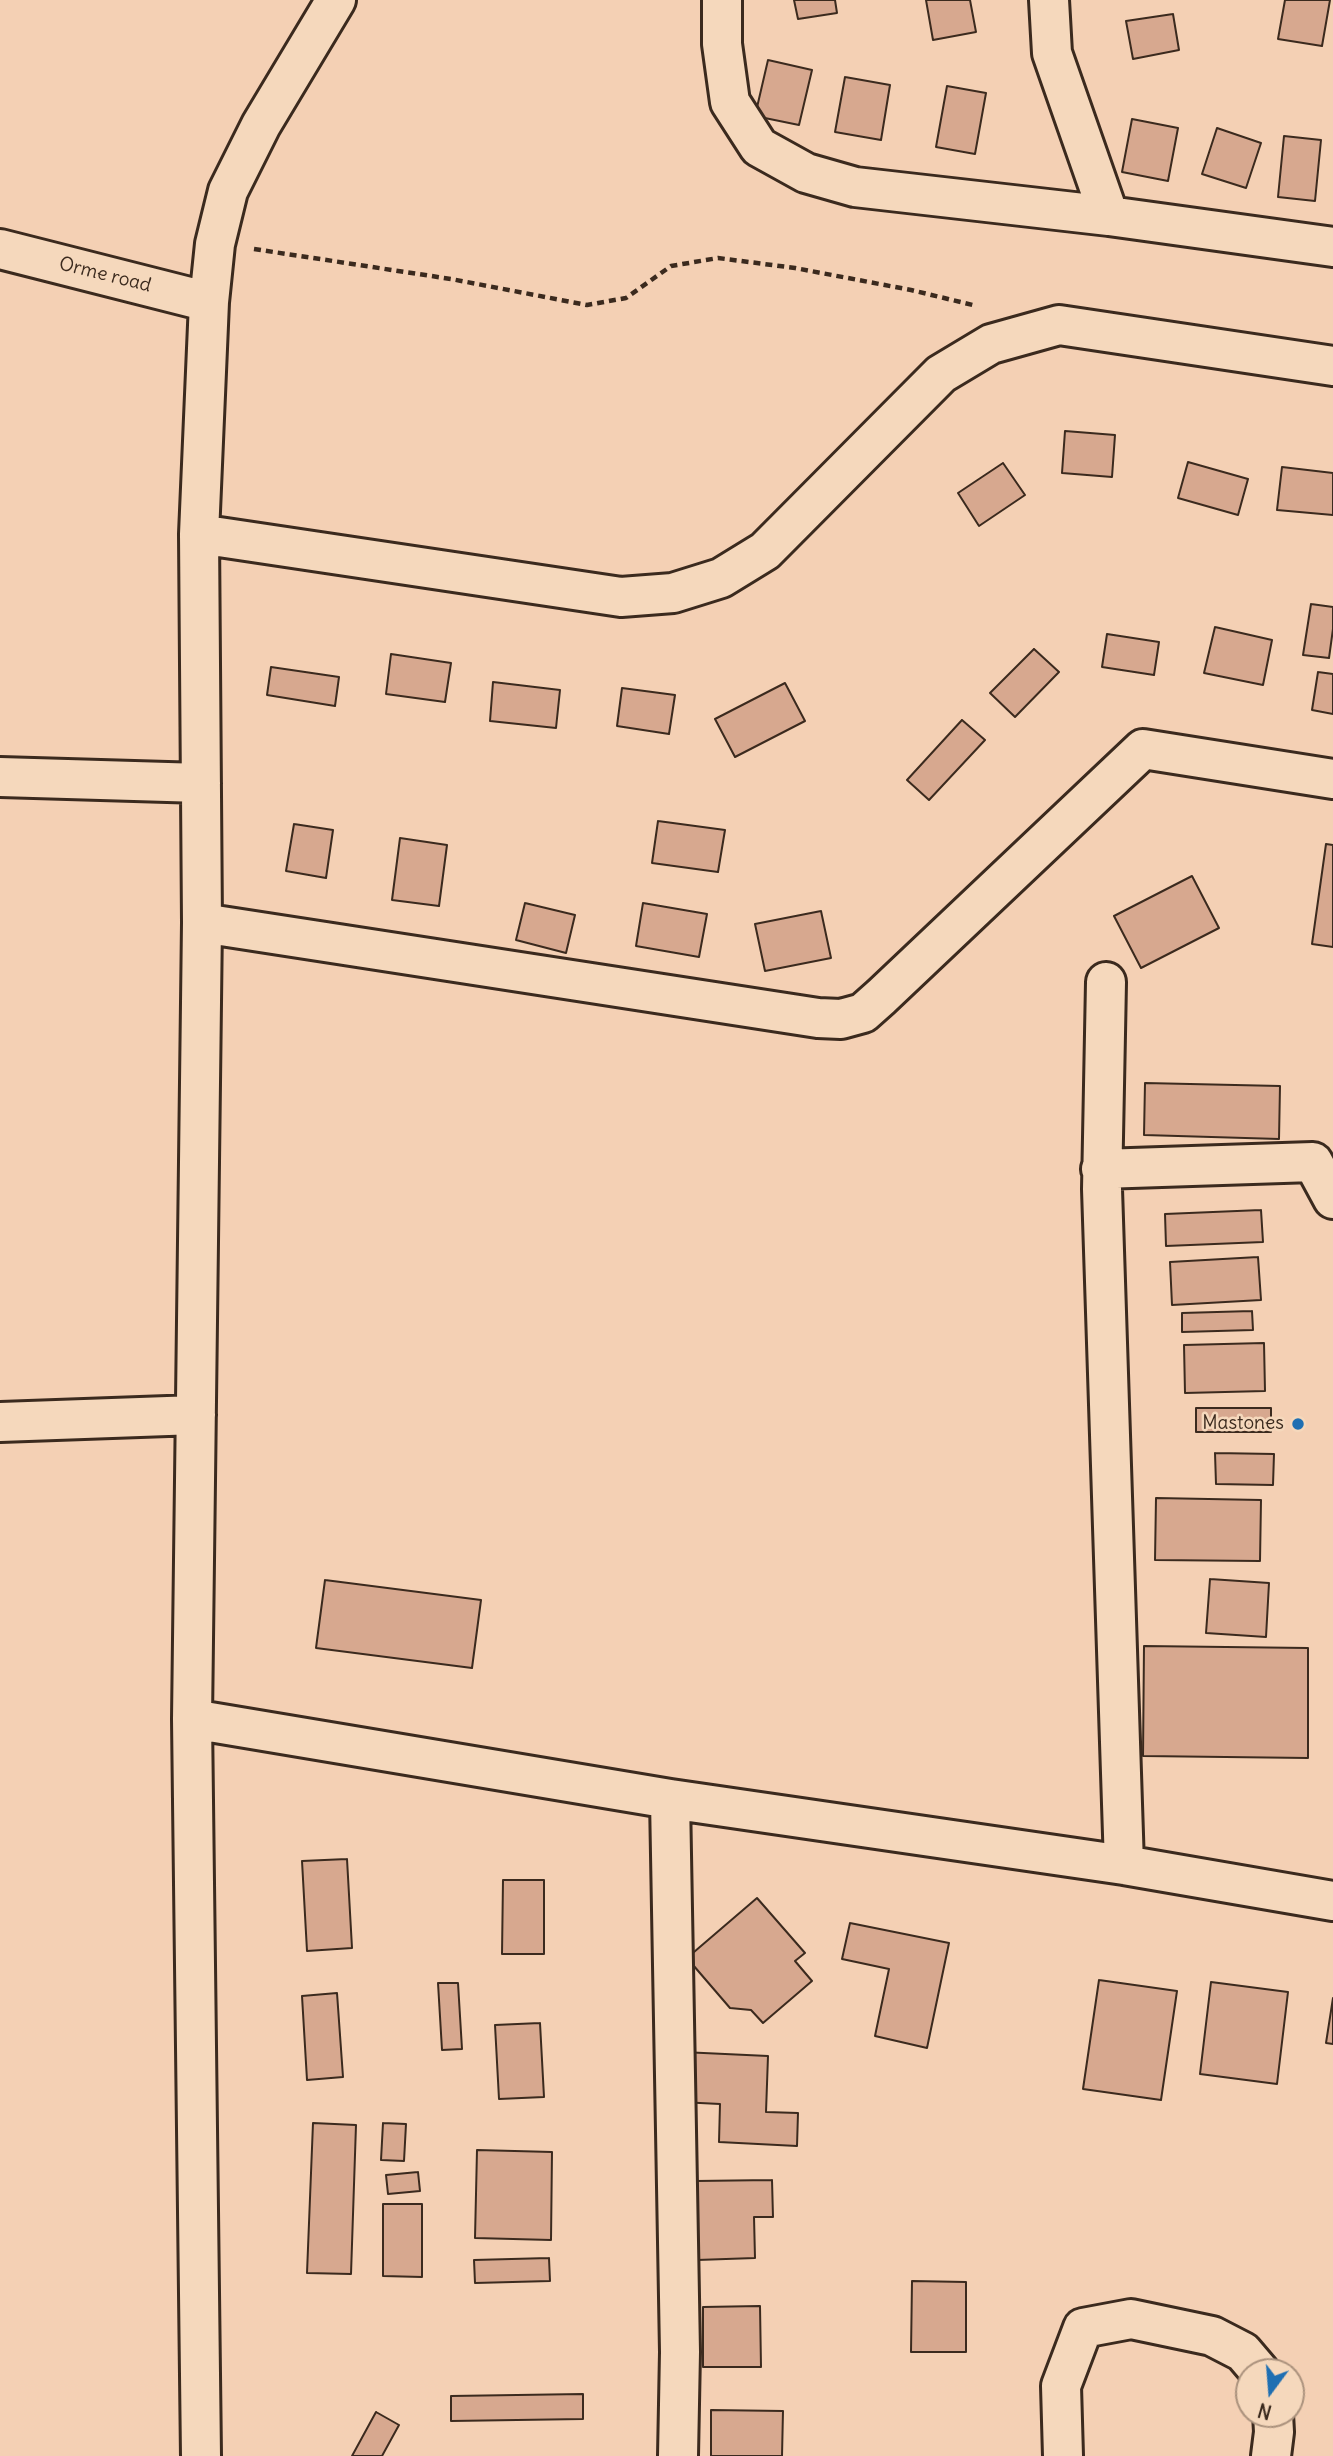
<!DOCTYPE html>
<html>
<head>
<meta charset="utf-8">
<style>
	body { margin:0 }
	#map { position:relative; width:1333px; height:2456px; overflow:hidden; background:#f4d0b4; font-family:Delius,sans-serif }
	canvas { display:block }
	.north { position:absolute; left:1235px; top:2358px; width:70px; height:70px; box-sizing:border-box; background:#f5d8bc; border:2px solid #ab927d; border-radius:50%; rotate:196deg; font-size:19px; font-weight:700; line-height:28px; text-align:center; color:#3b2a1e }
	.north::after { content:''; display:block; margin:auto; width:24px; height:32px; background:#1f6fb2; clip-path:polygon(50% 0,100% 100%,50% 72%,0 100%) }
</style>
</head>
<body>
<div id="map">
<canvas width="1333" height="2456"></canvas>
<div class="north">N</div>
</div>
<script>
const g = document.querySelector('canvas').getContext('2d');
g.lineJoin = 'round';
function paint(path, color) { g.fillStyle = color; g.fill(path, 'evenodd'); }
const toPath = rows => new Path2D(rows.map(r => 'M' + r).join(''));
function strokePath(path, color, width, dash) { g.strokeStyle = color; g.lineWidth = width; g.lineCap = dash ? 'butt' : 'round'; g.setLineDash(dash || []); g.stroke(path); }
function label(font, color, halo, rows, align = 'center') {
  g.font = font + ' Delius,sans-serif'; g.lineWidth = 5; g.setLineDash([]); g.textBaseline = 'middle'; g.strokeStyle = halo; g.fillStyle = color; for (const [text, x, y, turn = 0] of rows) {
    g.save(); g.translate(x, y); g.rotate((+turn || 0) * Math.PI / 180); g.textAlign = isNaN(turn) ? turn : align; if (halo) g.strokeText(text, 0, 0); g.fillText(text, 0, 0); g.restore();
  }
}
const building = toPath([
	[794,0,835,0,837,13,798,19,794,0],
	[926,0,970,0,976,32,933,40,926,0],
	[1285,0,1330,0,1322,46,1278,39,1285,0],
	[1173,14,1179,50,1133,59,1126,21,1173,14],
	[768,60,812,70,799,125,755,116,768,60],
	[845,77,890,85,881,140,835,132,845,77],
	[947,86,986,93,975,154,936,147,947,86],
	[1132,119,1178,128,1168,181,1122,172,1132,119],
	[1217,128,1261,143,1246,188,1202,174,1217,128],
	[1284,136,1321,140,1315,201,1278,197,1284,136],
	[1065,431,1115,435,1112,477,1062,473,1065,431],
	[1188,462,1248,479,1238,515,1178,498,1188,462],
	[1003,463,1025,495,979,526,958,493,1003,463],
	[1282,467,1333,473,1333,515,1277,510,1282,467],
	[1311,604,1333,607,1333,629,1329,658,1303,655,1311,604],
	[1215,627,1272,640,1263,685,1204,673,1215,627],
	[1107,634,1159,642,1154,675,1102,667,1107,634],
	[1034,649,1059,672,1015,717,990,693,1034,649],
	[391,654,451,663,445,702,386,694,391,654],
	[271,667,339,677,335,706,267,695,271,667],
	[1318,672,1333,674,1333,714,1312,710,1318,672],
	[493,682,560,690,556,728,490,721,493,682],
	[785,683,805,721,735,757,715,719,785,683],
	[622,688,675,695,669,734,617,726,622,688],
	[962,720,985,740,929,800,907,780,962,720],
	[658,821,725,830,718,872,652,863,658,821],
	[294,824,333,830,326,878,286,871,294,824],
	[400,838,447,845,439,906,392,900,400,838],
	[1326,844,1333,845,1333,947,1312,944,1326,844],
	[1192,876,1219,928,1141,968,1114,916,1192,876],
	[525,903,575,915,566,953,516,940,525,903],
	[643,903,707,914,699,957,636,946,643,903],
	[821,911,831,958,765,971,755,924,821,911],
	[1145,1083,1280,1086,1279,1139,1144,1135,1145,1083],
	[1261,1210,1263,1242,1166,1246,1165,1214,1261,1210],
	[1258,1257,1261,1300,1172,1305,1170,1262,1258,1257],
	[1252,1311,1253,1330,1182,1332,1182,1313,1252,1311],
	[1264,1343,1265,1391,1185,1393,1184,1345,1264,1343],
	[1196,1408,1271,1408,1271,1432,1196,1432,1196,1408],
	[1215,1453,1274,1454,1273,1485,1216,1484,1215,1453],
	[1156,1498,1261,1500,1260,1561,1155,1560,1156,1498],
	[1210,1579,1269,1583,1266,1637,1206,1633,1210,1579],
	[325,1580,481,1600,472,1668,316,1648,325,1580],
	[1144,1646,1308,1648,1308,1758,1143,1756,1144,1646],
	[347,1859,352,1948,307,1951,302,1861,347,1859],
	[503,1880,544,1880,544,1954,502,1954,503,1880],
	[757,1898,805,1953,795,1961,812,1981,763,2023,751,2010,730,2008,687,1958,757,1898],
	[850,1923,949,1943,927,2048,875,2036,889,1969,842,1959,850,1923],
	[1099,1980,1177,1991,1161,2100,1083,2089,1099,1980],
	[1211,1982,1288,1992,1277,2084,1200,2074,1211,1982],
	[438,1983,458,1983,462,2049,442,2050,438,1983],
	[337,1993,343,2077,307,2080,302,1996,337,1993],
	[1333,1998,1333,2044,1326,2043,1333,1998],
	[540,2023,544,2097,499,2099,495,2025,540,2023],
	[682,2052,768,2056,766,2112,798,2113,797,2146,719,2142,720,2104,680,2102,682,2052],
	[313,2123,356,2125,351,2274,307,2273,313,2123],
	[383,2123,406,2124,404,2161,381,2160,383,2123],
	[477,2150,552,2152,551,2240,475,2238,477,2150],
	[418,2172,420,2191,388,2194,386,2175,418,2172],
	[772,2180,773,2217,754,2217,755,2258,697,2260,696,2181,772,2180],
	[383,2204,422,2204,422,2277,383,2276,383,2204],
	[549,2258,550,2281,475,2283,474,2260,549,2258],
	[912,2281,966,2282,966,2352,911,2352,912,2281],
	[760,2306,761,2367,703,2367,703,2307,760,2306],
	[583,2394,583,2419,451,2421,451,2396,583,2394],
	[711,2410,783,2411,782,2456,711,2456,711,2410],
	[376,2412,399,2425,382,2456,352,2456,376,2412]
]);
const path = toPath([
	[254,249,451,279,587,305,626,298,671,266,718,258,795,268,911,290,977,306]
]);
const minor = toPath([
	[722,0,722,44,730,102,759,147,806,173,855,187,1109,216],
	[1049,0,1052,53,1109,216,1333,247],
	[0,249,209,302],
	[199,534,621,597,673,593,721,578,765,551,941,374,991,344,1059,325,1333,366],
	[0,777,201,783],
	[202,923,818,1018,841,1019,863,1013,881,997,1143,749,1333,779],
	[1106,982,1102,1189,1124,1865],
	[1101,1169,1313,1162,1333,1199],
	[0,1422,196,1415],
	[192,1719,670,1799,1124,1865,1333,1901],
	[670,1799,680,2352,678,2456],
	[201,2456,192,1719,202,923,199,534,209,302,215,244,228,191,261,125,336,0],
	[1063,2456,1061,2386,1083,2328,1131,2319,1212,2336,1243,2352,1260,2372],
	[1271,2456,1274,2432,1273,2414]
]);
const markers = [
	[1298,1424,7,"#1f6fb2"]
];
const streetNames = [
	["Orme road",105,275,14]
];
const poiNames = [
	["Mastones",1284,1424]
];
paint(building, '#d7a88f');
strokePath(building, '#3b2a1e', 2);
strokePath(minor, '#3b2a1e', 44);
strokePath(path, '#3b2a1e', 4.5, [7, 5]);
strokePath(minor, '#f5d8bc', 38);
for (const [x, y, r, color] of markers) { const dot = new Path2D(); dot.arc(x, y, r, 0, 2 * Math.PI); g.fillStyle = color; g.fill(dot); strokePath(dot, '#f5d8bc', 2.5); }
label('19px', '#3b2a1e', '#f5d8bc', streetNames);
label('19px', '#3b2a1e', '#f5d8bc', poiNames, 'right');
</script>
</body>
</html>
